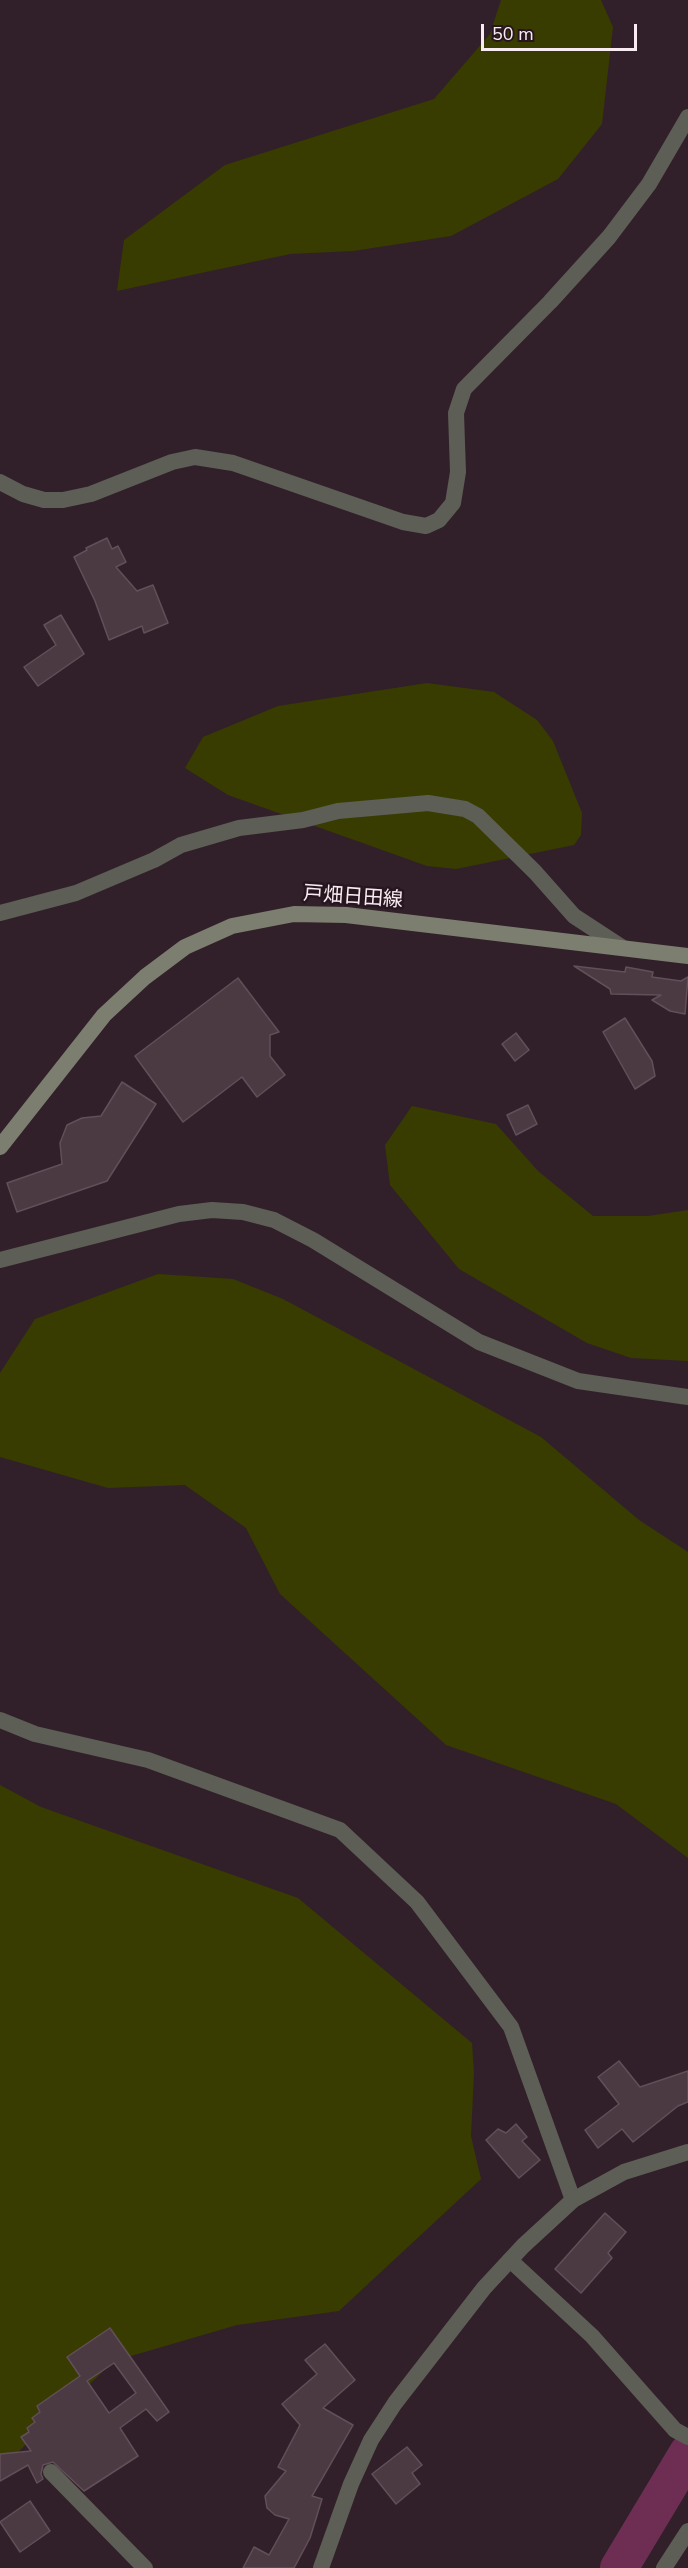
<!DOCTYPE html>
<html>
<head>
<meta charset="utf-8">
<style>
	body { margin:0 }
	#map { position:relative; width:688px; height:2568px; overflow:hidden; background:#312029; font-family:"Nunito Sans",sans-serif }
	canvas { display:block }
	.scale { position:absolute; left:481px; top:24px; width:156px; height:27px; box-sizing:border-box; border:3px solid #f8ecf2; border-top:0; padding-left:8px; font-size:18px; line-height:21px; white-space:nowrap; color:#f8ecf2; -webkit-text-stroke:4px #27161f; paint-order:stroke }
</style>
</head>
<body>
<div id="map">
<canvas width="688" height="2568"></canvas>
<div class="scale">50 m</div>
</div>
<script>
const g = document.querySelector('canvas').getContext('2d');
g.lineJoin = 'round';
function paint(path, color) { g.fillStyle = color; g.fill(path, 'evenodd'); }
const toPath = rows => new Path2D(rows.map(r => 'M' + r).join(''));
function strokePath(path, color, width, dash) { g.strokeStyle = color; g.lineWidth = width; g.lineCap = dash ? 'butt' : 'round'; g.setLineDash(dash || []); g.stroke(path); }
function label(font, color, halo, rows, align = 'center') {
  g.font = font + ' "Nunito Sans","Noto Sans JP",sans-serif'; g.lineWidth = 5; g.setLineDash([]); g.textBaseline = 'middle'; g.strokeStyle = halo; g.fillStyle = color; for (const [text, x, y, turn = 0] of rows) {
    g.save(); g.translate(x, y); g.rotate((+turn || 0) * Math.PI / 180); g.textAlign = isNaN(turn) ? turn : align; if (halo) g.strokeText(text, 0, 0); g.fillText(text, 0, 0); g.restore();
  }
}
const green = toPath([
	[501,0,601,0,613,27,602,124,558,179,451,236,353,251,290,254,117,291,124,240,225,165,434,99,490,34],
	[427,683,494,692,537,720,553,741,582,813,581,835,574,845,456,869,427,866,228,795,185,768,203,737,278,706],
	[412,1106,496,1124,538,1171,593,1216,648,1216,688,1210,688,1361,631,1358,587,1343,459,1269,390,1185,385,1145],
	[158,1274,233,1279,283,1299,541,1437,639,1520,688,1552,688,1858,616,1804,446,1745,280,1594,246,1528,185,1485,108,1488,0,1457,0,1373,35,1319],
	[0,1785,41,1807,298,1898,472,2043,474,2073,471,2136,481,2179,339,2311,237,2325,114,2361,0,2469]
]);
const river = toPath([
	[619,2568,688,2453]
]);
const building = toPath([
	[107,538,112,549,118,546,126,562,116,567,137,591,153,585,168,623,144,633,142,626,109,640,95,601,74,557,87,550,86,548,107,538],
	[61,615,84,654,38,686,24,667,56,645,44,625,61,615],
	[574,966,625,972,626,967,653,972,652,977,681,981,688,977,685,1014,670,1011,652,1000,661,995,611,994,610,989,574,966],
	[238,978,279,1032,270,1035,270,1056,285,1075,257,1097,242,1077,183,1122,135,1056,238,978],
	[625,1018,652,1061,655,1076,635,1089,603,1032,625,1018],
	[516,1033,529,1050,515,1061,502,1044,516,1033],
	[122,1082,156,1104,107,1181,17,1212,7,1183,62,1164,60,1143,67,1125,82,1118,101,1116,122,1082],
	[528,1105,537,1124,516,1135,507,1115,528,1105],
	[619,2061,640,2087,688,2071,688,2102,678,2106,633,2142,622,2129,598,2148,585,2130,619,2104,598,2077,619,2061],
	[516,2124,527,2137,522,2141,540,2160,519,2178,486,2140,498,2129,506,2133,516,2124],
	[605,2213,626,2232,608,2253,612,2258,581,2293,555,2269,605,2213],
	[110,2328,169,2412,157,2421,146,2409,120,2428,138,2456,84,2491,53,2462,43,2465,41,2474,43,2479,37,2483,28,2465,0,2481,0,2454,31,2451,21,2437,29,2432,27,2428,35,2422,32,2418,40,2412,37,2406,80,2376,67,2357,110,2328],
	[114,2363,136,2393,109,2413,87,2381,114,2363],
	[325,2344,355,2380,323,2408,353,2425,312,2496,322,2499,310,2538,294,2568,243,2568,254,2547,269,2555,289,2519,275,2515,267,2508,265,2496,286,2471,278,2467,300,2425,282,2404,317,2374,305,2360,325,2344],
	[407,2447,422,2465,412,2473,420,2484,396,2504,372,2474,407,2447],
	[30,2501,50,2531,20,2552,0,2522,30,2501]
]);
const minor = toPath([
	[0,482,23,494,44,500,63,500,91,494,172,462,195,457,233,463,403,522,426,526,439,520,453,503,458,472,456,413,464,389,550,302,609,237,649,184,688,117],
	[0,913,76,893,154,860,181,845,239,828,303,820,338,811,428,803,465,809,478,816,535,872,574,916,623,948],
	[0,1720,35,1734,148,1760,340,1830,417,1902,511,2027,573,2200],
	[510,2260,592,2336,675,2430,688,2437],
	[51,2472,145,2568],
	[664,2568,688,2531]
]);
const tertiary = toPath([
	[0,1260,179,1214,212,1210,243,1212,274,1220,313,1240,479,1342,578,1381,688,1397],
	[321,2568,351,2484,371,2440,395,2403,484,2288,523,2246,573,2200,624,2172,688,2152]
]);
const secondary = toPath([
	[0,1147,104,1015,145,977,185,947,232,926,294,914,346,915,688,956]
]);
const streetNames = [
	["戸畑日田線",353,898,4]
];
paint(green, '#393c00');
strokePath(river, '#6e2e53', 38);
paint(building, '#4c3a43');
strokePath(building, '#624f59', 1.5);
strokePath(minor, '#5d5e56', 16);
strokePath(tertiary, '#5d5e56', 16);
strokePath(secondary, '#7c7e70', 16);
label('20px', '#f8ecf2', '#27161f', streetNames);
</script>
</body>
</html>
